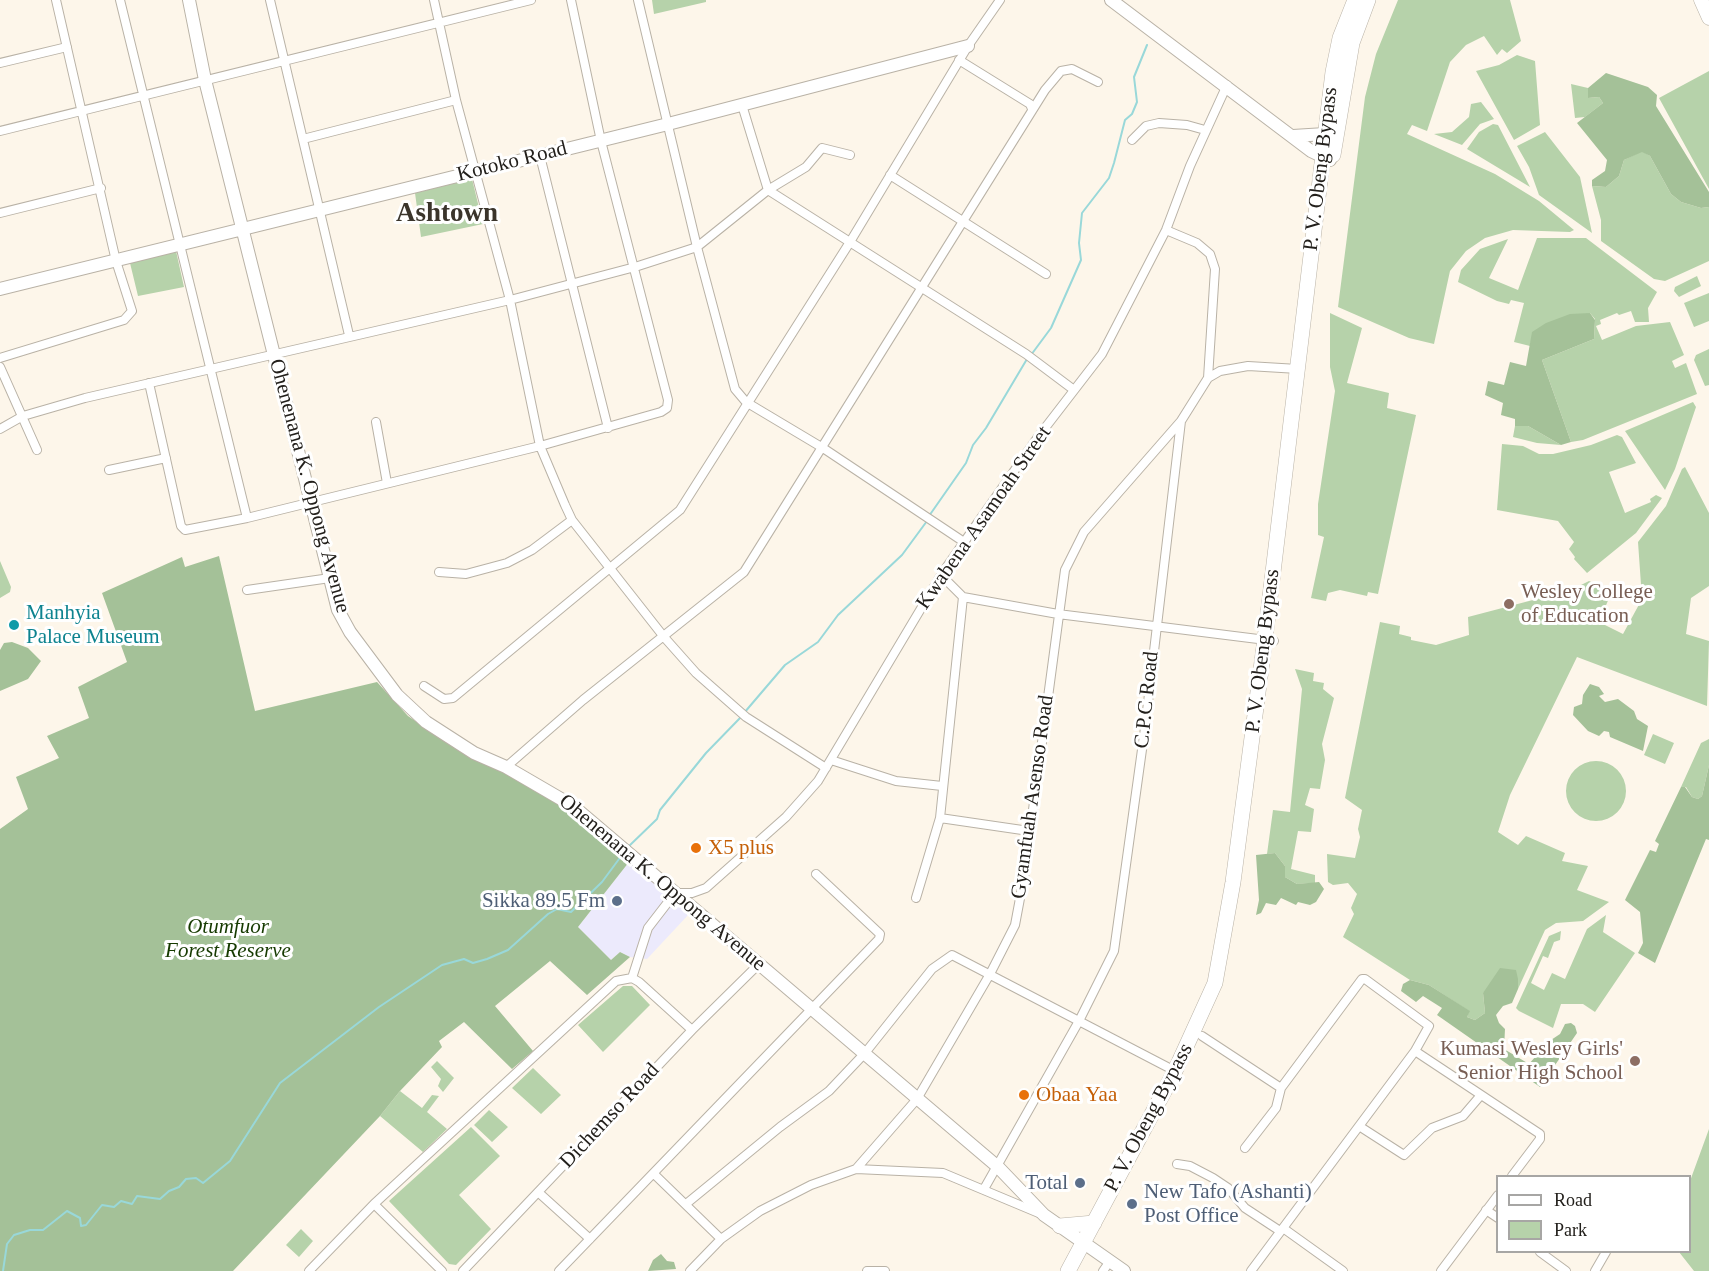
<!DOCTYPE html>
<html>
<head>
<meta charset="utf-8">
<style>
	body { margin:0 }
	#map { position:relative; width:1709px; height:1271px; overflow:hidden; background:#fdf6ea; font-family:Georgia,serif }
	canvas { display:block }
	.legend { position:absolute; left:1496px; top:1175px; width:195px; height:78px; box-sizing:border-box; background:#fff; border:2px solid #a7a6a4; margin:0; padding:8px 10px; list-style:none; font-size:18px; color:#23201c }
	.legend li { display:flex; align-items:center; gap:12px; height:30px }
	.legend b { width:30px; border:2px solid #a7a6a4 }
</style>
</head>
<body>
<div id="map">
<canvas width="1709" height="1271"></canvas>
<ul class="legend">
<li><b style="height:8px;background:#fff"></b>Road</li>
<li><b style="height:16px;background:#b6d2aa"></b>Park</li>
</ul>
</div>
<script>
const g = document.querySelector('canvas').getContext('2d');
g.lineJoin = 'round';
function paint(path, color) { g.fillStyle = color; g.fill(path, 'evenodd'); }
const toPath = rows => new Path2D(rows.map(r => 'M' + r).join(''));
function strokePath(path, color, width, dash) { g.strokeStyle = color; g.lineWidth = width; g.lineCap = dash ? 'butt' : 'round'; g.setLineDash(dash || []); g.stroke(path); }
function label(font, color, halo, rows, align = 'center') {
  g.font = font + ' Georgia,serif'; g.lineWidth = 6; g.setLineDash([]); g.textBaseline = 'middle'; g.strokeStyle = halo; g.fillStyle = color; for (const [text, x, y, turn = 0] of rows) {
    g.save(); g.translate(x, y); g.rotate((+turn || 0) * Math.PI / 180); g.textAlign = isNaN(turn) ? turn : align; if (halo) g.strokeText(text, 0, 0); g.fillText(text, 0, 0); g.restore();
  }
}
const commercial = toPath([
	[629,862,690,913,647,959,630,957,620,952,611,960,578,927]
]);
const green = toPath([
	[652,0,706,0,706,2,654,14],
	[1398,0,1510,0,1521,41,1507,53,1502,49,1497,55,1484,36,1466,45,1450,62,1427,131,1412,125,1407,134,1495,174,1539,201,1574,230,1570,232,1513,230,1485,238,1466,251,1450,271,1434,344,1409,338,1338,307,1365,97,1376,54],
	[1517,55,1535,61,1540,125,1514,140,1476,71,1499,65],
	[1709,71,1709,189,1659,98],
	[1571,84,1588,88,1588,98,1599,97,1603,103,1585,117,1575,118],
	[1481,102,1494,119,1480,124,1462,145,1434,134,1452,132,1469,117,1471,104],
	[1493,124,1498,125,1530,187,1467,149,1479,132],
	[1545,132,1580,177,1592,233,1539,195,1529,167,1517,146],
	[1642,151,1650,156,1671,194,1681,202,1701,208,1709,207,1709,261,1665,281,1654,279,1601,241,1601,220,1592,186,1606,187,1619,176,1624,160],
	[472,179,483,224,421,237,415,193],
	[1537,238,1586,238,1657,292,1648,308,1649,322,1635,322,1631,311,1619,315,1617,313,1600,320,1601,324,1596,326,1602,340,1636,326,1670,322,1684,355,1672,361,1675,368,1686,363,1697,394,1583,440,1571,442,1542,360,1594,339,1595,319,1590,313,1530,343,1530,346,1514,342,1524,303,1511,300,1509,304,1497,301,1458,282,1461,270,1480,249,1508,239,1489,278,1518,290],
	[176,251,184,287,138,296,130,263],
	[1697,276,1701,286,1679,297,1674,291,1675,287],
	[1709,293,1709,321,1694,327,1684,303],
	[1330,313,1362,328,1347,383,1389,393,1387,408,1416,415,1378,594,1368,592,1367,596,1340,590,1328,593,1326,601,1311,598,1324,537,1318,535,1318,504,1335,391,1330,367],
	[1709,349,1709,385,1705,386,1694,360,1696,355],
	[1693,402,1696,407,1675,469,1665,490,1625,431],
	[1515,426,1528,426,1561,445,1537,443,1513,437],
	[1617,435,1622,437,1636,463,1609,472,1625,513,1651,502,1650,499,1656,495,1662,498,1636,533,1587,573,1574,559,1575,557,1569,549,1574,542,1558,521,1497,510,1502,444,1523,446,1539,454,1553,454,1591,445],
	[1685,467,1709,513,1709,586,1691,598,1686,634,1709,641,1707,706,1577,657,1510,795,1498,832,1518,845,1526,836,1565,853,1562,861,1588,866,1577,890,1609,902,1583,921,1556,923,1545,930,1518,989,1518,979,1483,993,1485,1013,1475,1020,1467,1017,1469,1011,1429,985,1410,980,1343,937,1354,914,1351,908,1357,894,1348,883,1333,885,1328,882,1327,854,1355,858,1360,837,1358,829,1362,810,1345,798,1380,622,1400,626,1399,634,1411,637,1411,640,1436,645,1469,635,1468,617,1571,590,1589,581,1612,591,1599,622,1623,634,1642,599,1638,542,1666,506,1682,469],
	[0,561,11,587,10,592,0,598],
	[1295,669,1314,673,1313,681,1324,683,1323,689,1334,698,1322,744,1325,760,1320,789,1310,788,1305,805,1314,809,1311,832,1298,831,1291,869,1315,875,1315,883,1297,884,1285,877,1285,866,1275,853,1267,854,1273,810,1290,812,1302,689],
	[1653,734,1674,743,1665,764,1644,755],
	[1709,739,1709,765,1702,796,1698,799,1692,797,1686,787,1681,787,1701,743],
	'1566 791a30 30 0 1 1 60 0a30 30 0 1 1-60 0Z',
	[1606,915,1603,932,1635,953,1595,1012,1583,1004,1561,1004,1553,1028,1519,1011,1516,1008,1549,936,1561,931,1560,940,1554,942,1548,958,1543,956,1531,983,1544,990,1552,973,1565,979,1587,929],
	[623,986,632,986,650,1005,603,1052,578,1025],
	[437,1061,454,1078,443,1092,438,1086,441,1079,431,1067],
	[533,1068,561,1095,541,1114,512,1088],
	[400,1091,422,1108,432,1095,439,1096,427,1112,447,1129,423,1152,380,1116],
	[489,1110,508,1127,492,1142,474,1125],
	[471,1127,500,1156,459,1195,491,1229,456,1265,449,1264,389,1201],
	[1709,1129,1709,1271,1694,1271,1679,1252,1690,1252,1690,1181],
	[301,1229,313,1241,299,1257,286,1245]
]);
const forest = toPath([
	[1606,73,1648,87,1657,95,1656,106,1709,192,1709,207,1701,208,1681,202,1671,194,1650,156,1642,152,1624,160,1619,176,1606,187,1592,186,1592,180,1605,171,1607,160,1577,123,1603,103,1599,97,1588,98,1588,88],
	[1590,313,1595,320,1594,339,1542,360,1571,442,1561,445,1528,426,1515,426,1515,419,1501,415,1503,403,1485,395,1488,381,1504,385,1510,362,1526,366,1532,332,1546,323,1570,314],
	[219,556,255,711,377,682,408,716,436,735,524,779,567,807,629,862,578,927,611,960,620,952,630,957,587,995,550,961,495,1006,533,1051,512,1069,464,1022,439,1041,442,1047,400,1091,380,1116,233,1271,0,1271,0,829,28,809,16,777,59,758,47,736,89,718,78,687,127,662,102,593,182,557,185,567],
	[12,642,28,648,41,661,28,679,0,691,0,650,4,643],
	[1590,684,1599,687,1604,694,1599,696,1605,702,1618,699,1634,711,1637,719,1648,726,1643,751,1610,737,1609,732,1604,731,1599,736,1588,731,1573,715,1574,707,1582,704,1583,695],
	[1709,765,1709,840,1706,839,1655,963,1638,953,1643,943,1640,912,1625,900,1650,850,1656,852,1659,844,1655,841,1681,787,1685,787,1692,797,1698,799,1702,796],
	[1275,853,1285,866,1285,877,1297,884,1319,882,1324,889,1316,902,1310,905,1298,902,1296,905,1281,898,1276,905,1266,903,1261,913,1256,915,1259,900,1256,855],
	[1500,968,1516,970,1518,979,1518,989,1512,1003,1503,1006,1496,1015,1499,1023,1505,1029,1504,1049,1529,1064,1548,1042,1560,1034,1565,1024,1571,1023,1575,1026,1577,1033,1540,1087,1437,1015,1442,1008,1423,996,1416,1002,1401,991,1403,984,1410,980,1429,985,1470,1011,1467,1017,1475,1020,1485,1013,1483,993],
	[661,1254,667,1261,674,1262,676,1269,648,1271,653,1260]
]);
const stream = toPath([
	[1031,355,1051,328,1081,260,1079,243,1082,213,1109,178,1114,163,1125,120,1132,114,1137,102,1134,77,1147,45],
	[929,516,966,463,973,445,986,428,1027,359],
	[744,713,785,665,818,642,838,615,902,555,927,521],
	[627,848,657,819,660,810,706,753,741,717],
	[3,1271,7,1244,14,1235,30,1230,43,1230,67,1211,80,1218,81,1226,86,1225,102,1205,114,1207,121,1201,132,1204,137,1196,160,1199,169,1191,179,1187,186,1179,196,1178,203,1183,230,1161,280,1083,379,1007,442,965,464,959,473,963,487,959,508,950,548,914,557,909,571,912,602,882,622,855]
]);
const street = toPath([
	[120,0,247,518],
	[270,0,349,335],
	[434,0,456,100,510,300,540,446,565,505,572,520,664,637,696,673,746,717,826,768],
	[638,0,697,247,735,389,746,402,823,448,964,542],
	[959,60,1030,104,1032,109],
	[0,63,67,47],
	[742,105,768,190,1026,354,1074,390],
	[0,131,531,0],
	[303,139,456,100],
	[1132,140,1146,126,1159,123,1187,125,1205,130],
	[540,156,608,428],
	[890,175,1046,274],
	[0,213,101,188],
	[1166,230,1197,243,1210,254,1215,269,1208,378],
	[0,358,124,320,132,311,116,261,56,0],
	[0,367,37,450],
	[149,383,181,526,185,530,247,518,540,446,661,412,667,408,668,400,601,141,571,0],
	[376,422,387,483],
	[0,429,23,416,85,398,510,300,635,267,697,247,768,190,806,167,822,148,850,155],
	[109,470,166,458],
	[439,572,466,574,507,563,532,550,572,520],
	[941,575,963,597,1058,614,1274,641],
	[247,590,330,578],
	[424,686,444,699,453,698,680,510,850,242,968,46,1000,0],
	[831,760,896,781,942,786],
	[506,767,583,700,744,572,1045,90,1061,71,1072,69,1098,82],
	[940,818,1029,831],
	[916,898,940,818,963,597],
	[632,978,648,928,675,893,692,893,706,888,786,817,818,781,941,575,1038,437,1102,354,1166,230,1190,166,1227,85],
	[1202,1036,1281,1088],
	[1415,1051,1540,1134,1540,1139,1512,1176],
	[1359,1126,1404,1155,1432,1128,1463,1116,1481,1095],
	[1245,1148,1276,1108,1281,1088,1362,979,1365,979,1429,1026,1415,1051,1251,1271],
	[1177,1164,1190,1166,1213,1178,1228,1188,1245,1208,1280,1231],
	[856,1169,917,1099,990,974,1015,925,1024,877,1065,570,1084,532,1181,421],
	[654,1174,721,1239],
	[984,1189,1079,1021,1114,951,1145,728,1181,421,1208,378,1220,371,1248,366,1298,369],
	[538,1192,590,1239],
	[374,1204,442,1271],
	[686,1204,780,1127,829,1091,865,1053,932,969,952,955,1175,1071],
	[1486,1210,1498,1218],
	[1283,1228,1343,1271],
	[1540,1252,1566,1271],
	[309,1271,374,1204,616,981,632,978,639,982,692,1030],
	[463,1271,692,1030,759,964],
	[559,1271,879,939,880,934,816,874],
	[690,1271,721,1239,760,1211,811,1185,856,1169,943,1173,1041,1214],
	[867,1271,885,1271],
	[1103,1271,1110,1261],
	[1441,1271,1498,1195],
	[1595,1271,1606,1252]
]);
const secondary = toPath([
	[189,0,205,80,338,610,350,632,397,695,426,722,474,753,506,767,573,806,998,1167,1044,1215,1124,1271],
	[1111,0,1311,151,1330,160],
	[1293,136,1325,134,1333,136],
	[0,289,668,124,968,46]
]);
const primary = toPath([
	[1701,0,1709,18]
]);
const highway = toPath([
	[1333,155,1352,43,1368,0],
	[1060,1226,1094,1223],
	[1068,1271,1175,1071,1215,983,1233,882,1265,639,1333,72,1340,38,1355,0]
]);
const markers = [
	[1509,604,6,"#8d6e63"],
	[14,625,6,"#0f9aa8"],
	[696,848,6,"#e8710a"],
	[617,901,6,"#5c6f8a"],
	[1635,1061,6,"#8d6e63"],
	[1024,1095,6,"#e8710a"],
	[1080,1183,6,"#5c6f8a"],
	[1132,1204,6,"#5c6f8a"]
];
const streetNames = [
	["Kotoko Road",512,162,-14],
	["P. V. Obeng Bypass",1321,169,-83],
	["Ohenenana K. Oppong Avenue",309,486,75],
	["Kwabena Asamoah Street",984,518,-55],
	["P. V. Obeng Bypass",1263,651,-83],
	["C.P.C Road",1147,700,-84],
	["Gyamfuah Asenso Road",1033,797,-82],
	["Ohenenana K. Oppong Avenue",662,883,40],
	["Dichemso Road",610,1116,-47],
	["P. V. Obeng Bypass",1149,1118,-62]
];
const educationNames = [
	["Wesley College",1521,592],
	["of Education",1521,616],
	["Kumasi Wesley Girls'",1623,1049,"right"],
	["Senior High School",1623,1073,"right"]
];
const cultureNames = [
	["Manhyia",26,613],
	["Palace Museum",26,637]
];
const foodNames = [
	["X5 plus",708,848],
	["Obaa Yaa",1036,1095]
];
const serviceNames = [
	["Sikka 89.5 Fm",605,901],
	["Total",1068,1183],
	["New Tafo (Ashanti)",1144,1192,"left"],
	["Post Office",1144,1216,"left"]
];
const parkNames = [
	["Otumfuor",228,927],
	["Forest Reserve",228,951]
];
const districtNames = [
	["Ashtown",447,214]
];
paint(commercial, '#eceafc');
paint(green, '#b6d2aa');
paint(forest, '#a4c198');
strokePath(stream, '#99d8d9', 2);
strokePath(street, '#b9b2a6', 10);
strokePath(secondary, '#b9b2a6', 14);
strokePath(primary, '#b9b2a6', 15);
strokePath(highway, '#b9b2a6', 16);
strokePath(street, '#fff', 8);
strokePath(secondary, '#fff', 12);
strokePath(primary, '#fff', 14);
strokePath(highway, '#fff', 15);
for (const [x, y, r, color] of markers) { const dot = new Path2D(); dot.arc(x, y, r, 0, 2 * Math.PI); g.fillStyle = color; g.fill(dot); strokePath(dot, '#fff', 2); }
label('21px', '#23201c', '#fff', streetNames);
label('21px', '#785e54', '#fff', educationNames, 'left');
label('21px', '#0d838f', '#fff', cultureNames, 'left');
label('21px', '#c56008', '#fff', foodNames, 'left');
label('21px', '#4e5e75', '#fff', serviceNames, 'right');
label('italic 21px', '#163a00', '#fff', parkNames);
label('bold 27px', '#3a342b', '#fff', districtNames);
</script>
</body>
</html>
